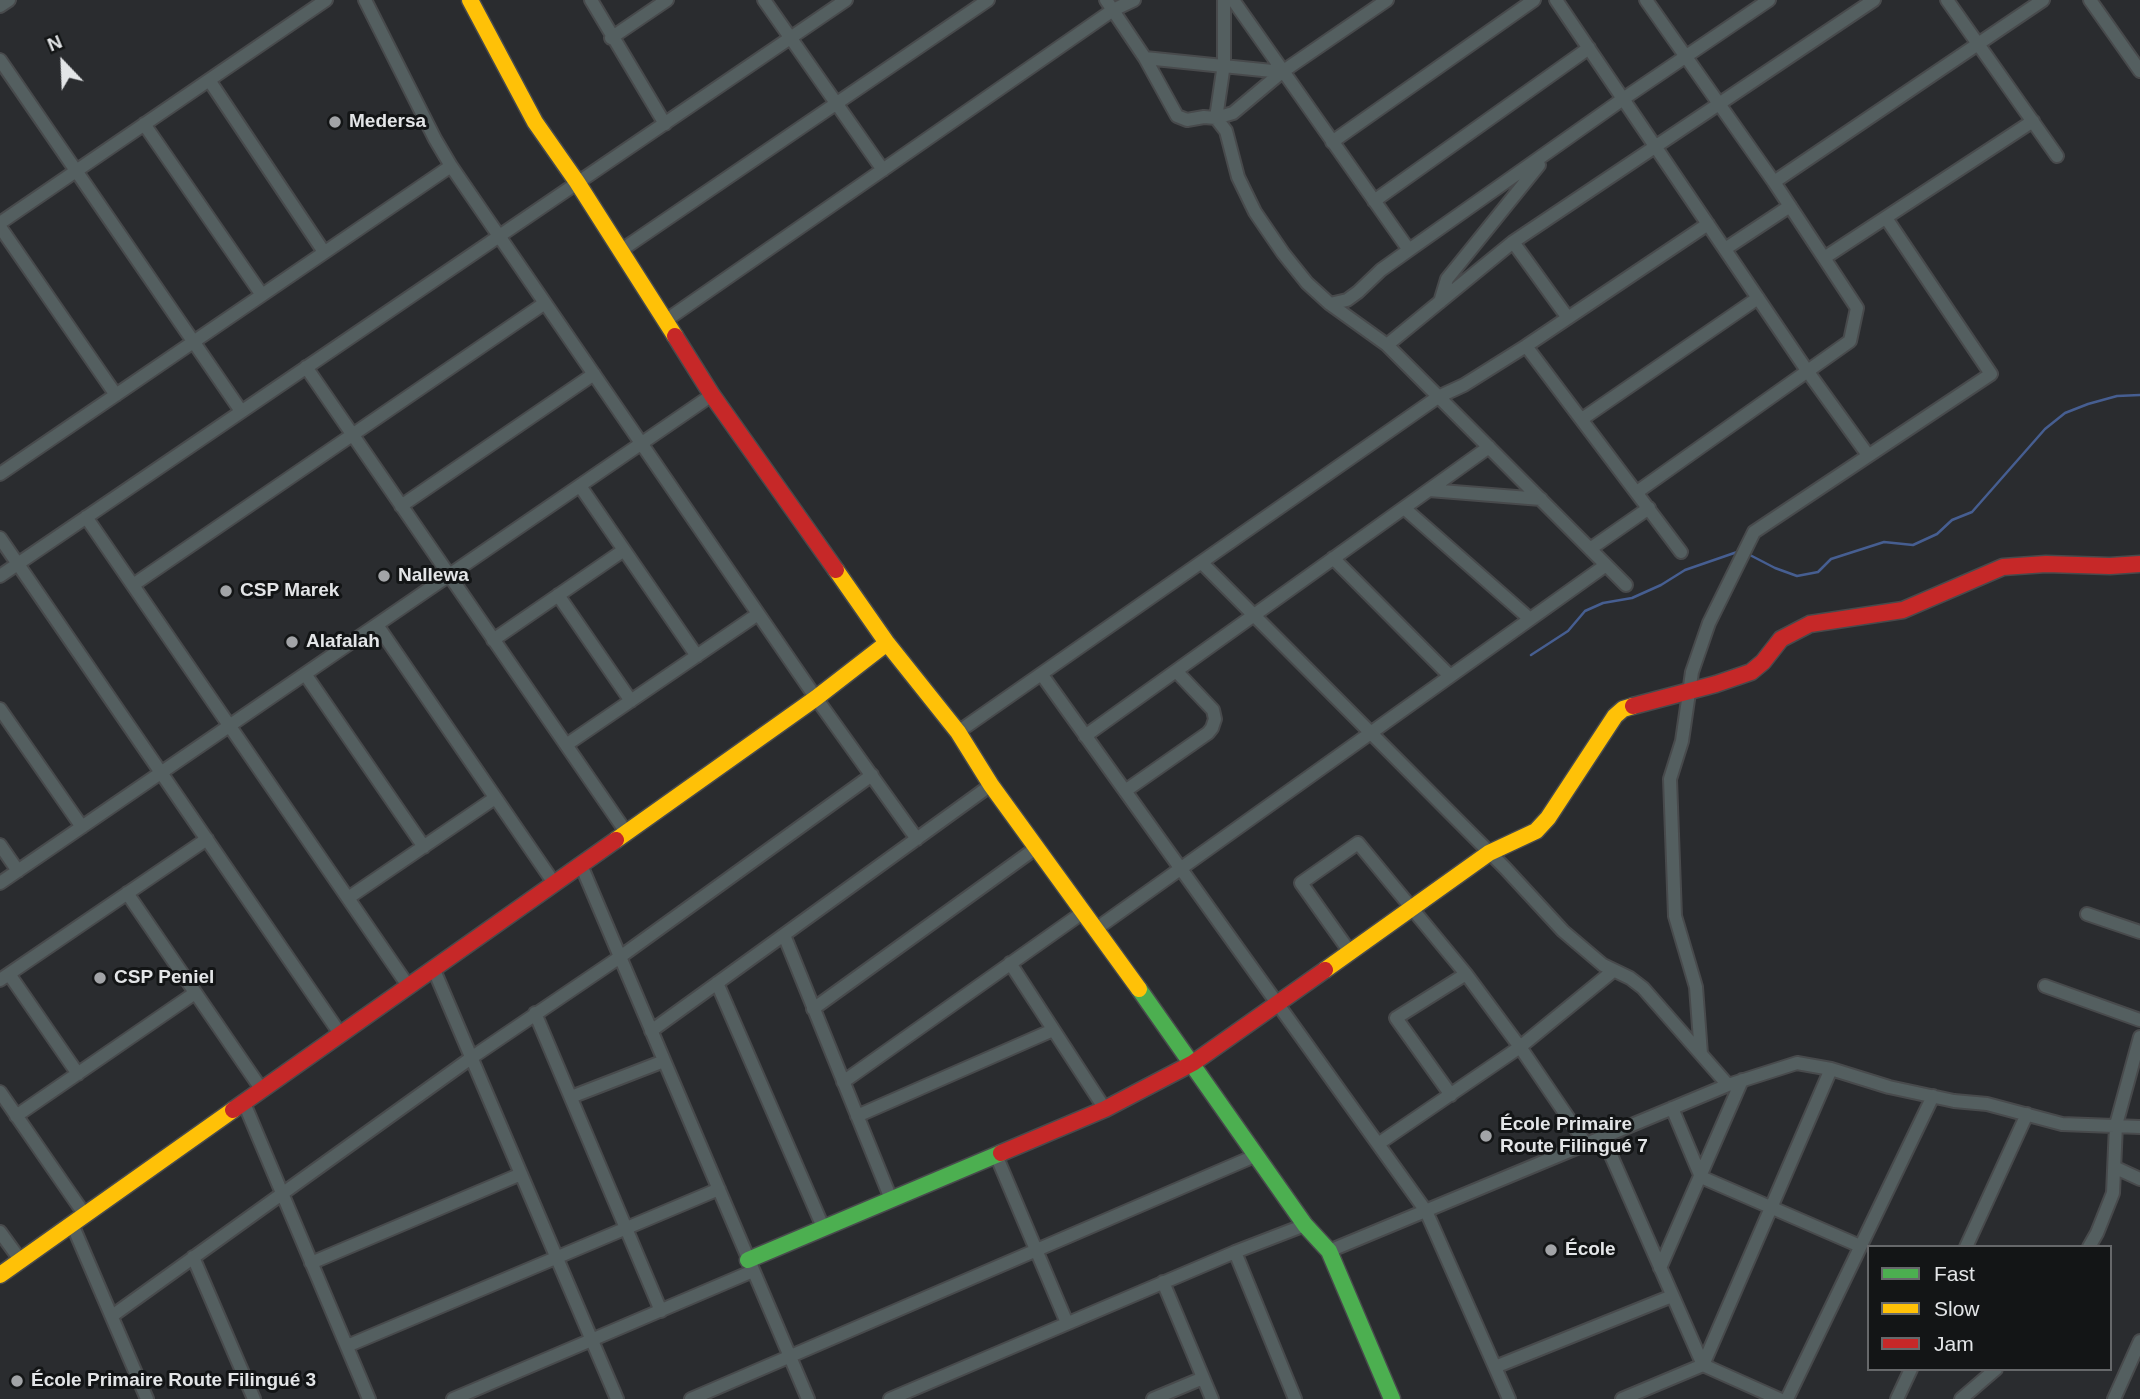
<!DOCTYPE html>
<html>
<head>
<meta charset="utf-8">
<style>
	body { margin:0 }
	#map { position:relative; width:2140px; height:1399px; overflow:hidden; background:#2a2c2f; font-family:Arial,sans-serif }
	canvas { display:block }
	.legend { position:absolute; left:1867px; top:1245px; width:245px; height:126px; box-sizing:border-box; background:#131516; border:2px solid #66686a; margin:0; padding:9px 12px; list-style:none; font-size:21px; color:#e3e5e7 }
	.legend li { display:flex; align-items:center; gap:14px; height:35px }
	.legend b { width:35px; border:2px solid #66686a }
	.north { position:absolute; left:28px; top:28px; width:70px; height:70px; -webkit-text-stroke:5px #131516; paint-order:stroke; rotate:337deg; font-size:19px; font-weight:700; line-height:28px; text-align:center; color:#e3e5e7 }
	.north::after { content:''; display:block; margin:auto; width:24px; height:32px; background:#e3e5e7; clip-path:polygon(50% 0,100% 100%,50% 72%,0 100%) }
</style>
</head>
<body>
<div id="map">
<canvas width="2140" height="1399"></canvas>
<ul class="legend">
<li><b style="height:9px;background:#4caf50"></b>Fast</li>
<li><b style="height:9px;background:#ffc107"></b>Slow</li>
<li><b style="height:9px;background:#c62828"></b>Jam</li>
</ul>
<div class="north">N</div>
</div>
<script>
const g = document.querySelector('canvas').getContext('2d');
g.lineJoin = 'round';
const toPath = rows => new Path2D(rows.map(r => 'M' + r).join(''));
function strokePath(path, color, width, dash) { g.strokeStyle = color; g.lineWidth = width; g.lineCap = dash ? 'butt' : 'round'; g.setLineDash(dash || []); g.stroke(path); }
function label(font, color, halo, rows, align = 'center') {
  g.font = font + ' Arial,sans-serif'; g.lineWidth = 6; g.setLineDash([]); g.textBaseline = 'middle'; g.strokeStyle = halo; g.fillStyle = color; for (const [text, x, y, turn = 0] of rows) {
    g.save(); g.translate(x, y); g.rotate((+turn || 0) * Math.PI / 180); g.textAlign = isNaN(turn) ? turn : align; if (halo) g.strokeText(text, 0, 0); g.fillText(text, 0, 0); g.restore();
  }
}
const stream = toPath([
	[1748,554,1775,568,1797,576,1818,572,1831,559,1884,542,1913,545,1937,534,1952,520,1972,512,2045,429,2065,413,2088,404,2117,396,2140,395],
	[1531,655,1568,631,1585,611,1603,603,1632,598,1661,585,1685,570,1740,551]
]);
const street = toPath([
	[365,0,435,139,451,166,816,698,917,839],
	[591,0,665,124],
	[764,0,883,170],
	[1106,0,1145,58,1177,116,1187,120,1204,117,1216,118,1226,131,1238,177,1255,212,1283,253,1307,283,1330,304,1387,345,1626,585],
	[1224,0,1224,64,1216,118,1233,113,1282,72,1387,0],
	[1233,0,1409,250],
	[1556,0,1808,372,1868,455],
	[1947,0,2057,156],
	[2090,0,2140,71],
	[0,6,9,0],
	[611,38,667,0],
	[1145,58,1282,72],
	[0,60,241,411],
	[209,80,324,252],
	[144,124,262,295],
	[1332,142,1534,0],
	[1774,182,2043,0],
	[1374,201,1589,48],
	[0,223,326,0],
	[0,227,116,395],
	[1513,242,1568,318],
	[1725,249,1790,206],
	[620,251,988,0],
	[1824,258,2033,121],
	[1440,302,1447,279,1539,165],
	[1330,304,1347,300,1358,292,1381,270,1409,250,1623,99,1769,0],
	[665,321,1113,10,1134,0],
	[1387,345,1513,242,1874,0],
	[1526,346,1681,552],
	[306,367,626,832],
	[1582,419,1758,298],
	[0,474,451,166],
	[580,486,697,656],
	[1429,490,1541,499],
	[1637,492,1850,341,1857,308,1774,182,1646,0],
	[401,506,594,374],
	[1404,508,1530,619],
	[86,517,409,987],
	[0,538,341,1035],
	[1590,549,1649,508],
	[1333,558,1450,676],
	[1202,563,1505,868,1563,931,1603,965,1630,978,1643,988,1728,1085],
	[0,576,846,0],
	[133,585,545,303],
	[558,595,631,701],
	[377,625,554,883],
	[493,640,624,550],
	[305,674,424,847],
	[1042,675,1426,1211,1509,1399],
	[0,709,82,827],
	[958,732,1438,397,1464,385,1526,346,1708,224],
	[1085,736,1489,447],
	[566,745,758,614],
	[1125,791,1208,733,1212,728,1215,719,1213,710,1176,671],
	[0,845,18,871],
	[581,865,808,1399],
	[0,883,712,395],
	[127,893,262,1090],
	[348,898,495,798],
	[2087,914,2140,932],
	[1096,929,1606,565],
	[784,935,891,1199],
	[1350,952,1301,883,1358,843,1466,974,1520,1047,1586,1144],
	[1010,963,1105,1109],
	[434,970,617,1399],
	[9,974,78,1074],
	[0,980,207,839],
	[717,983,823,1227],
	[2045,986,2140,1020],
	[813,1009,1036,848],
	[535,1013,661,1311],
	[651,1031,991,785],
	[1701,1054,1696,987,1675,916,1670,779,1682,741,1692,672,1709,623,1754,532,1991,374,1886,218],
	[843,1082,1082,913],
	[0,1092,85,1215],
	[1451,1095,1396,1018,1466,974],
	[571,1097,664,1061],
	[244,1103,369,1399],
	[1672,1108,1701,1177,1860,1246],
	[16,1116,195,993],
	[857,1116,1053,1030],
	[1603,1137,1703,1365,1779,1399],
	[1378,1144,1520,1047,1613,971],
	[996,1155,1067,1323],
	[2116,1168,2140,1179],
	[72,1224,147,1399],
	[0,1232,21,1261],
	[1966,1247,2027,1114],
	[2089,1247,2097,1233,2113,1193,2116,1125,2140,1037],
	[1329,1251,1728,1085,1797,1063,1831,1069,1889,1087,1954,1101,1987,1104,2062,1124,2140,1127],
	[1235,1252,1295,1399],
	[193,1257,254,1399],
	[311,1263,521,1174],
	[1660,1268,1742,1080],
	[1163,1282,1212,1399],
	[112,1316,471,1058,620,957,872,775],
	[347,1346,719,1189],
	[1495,1367,1672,1296],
	[453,1399,753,1271],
	[691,1399,1257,1155],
	[890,1399,1235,1252,1305,1225],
	[1153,1399,1203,1378],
	[1622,1399,1703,1365,1831,1069],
	[1787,1399,1933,1096],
	[1897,1399,1911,1369],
	[1961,1399,1996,1369],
	[2114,1399,2140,1341]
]);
const fast = toPath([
	[1139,989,1305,1225,1329,1251,1392,1399],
	[748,1260,1001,1153]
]);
const slow = toPath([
	[470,0,535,122,577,182,675,336],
	[836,570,887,643,958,732,991,785,1139,989],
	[616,840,816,698,887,643],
	[1325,970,1489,853,1536,831,1548,818,1615,716,1623,709,1633,706],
	[0,1275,233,1110]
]);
const jam = toPath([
	[675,336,712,395,836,570],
	[1633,706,1716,684,1751,672,1763,662,1781,639,1810,624,1903,610,2003,567,2046,564,2110,566,2140,564],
	[233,1110,616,840],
	[1001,1153,1105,1109,1193,1063,1325,970]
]);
const markers = [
	[335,122,7,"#a2a4a7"],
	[384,576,7,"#a2a4a7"],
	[226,591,7,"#a2a4a7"],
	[292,642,7,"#a2a4a7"],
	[100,978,7,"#a2a4a7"],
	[1486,1136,7,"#a2a4a7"],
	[1551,1250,7,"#a2a4a7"],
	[17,1381,7,"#a2a4a7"]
];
const poiNames = [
	["Medersa",349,122],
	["Nallewa",398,576],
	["CSP Marek",240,591],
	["Alafalah",306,642],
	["CSP Peniel",114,978],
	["École Primaire",1500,1125],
	["Route Filingué 7",1500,1147],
	["École",1565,1250],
	["École Primaire Route Filingué 3",31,1381]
];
strokePath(stream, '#465e91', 2.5);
strokePath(street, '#484a4c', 16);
strokePath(fast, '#484a4c', 19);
strokePath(slow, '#484a4c', 19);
strokePath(jam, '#484a4c', 19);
strokePath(street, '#545f60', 12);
strokePath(fast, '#4caf50', 16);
strokePath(slow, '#ffc107', 16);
strokePath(jam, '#c62828', 16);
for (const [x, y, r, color] of markers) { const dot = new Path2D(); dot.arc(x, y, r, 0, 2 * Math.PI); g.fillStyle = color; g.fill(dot); strokePath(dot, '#131516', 2.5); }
label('bold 19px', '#e3e5e7', '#131516', poiNames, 'left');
</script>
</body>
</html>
